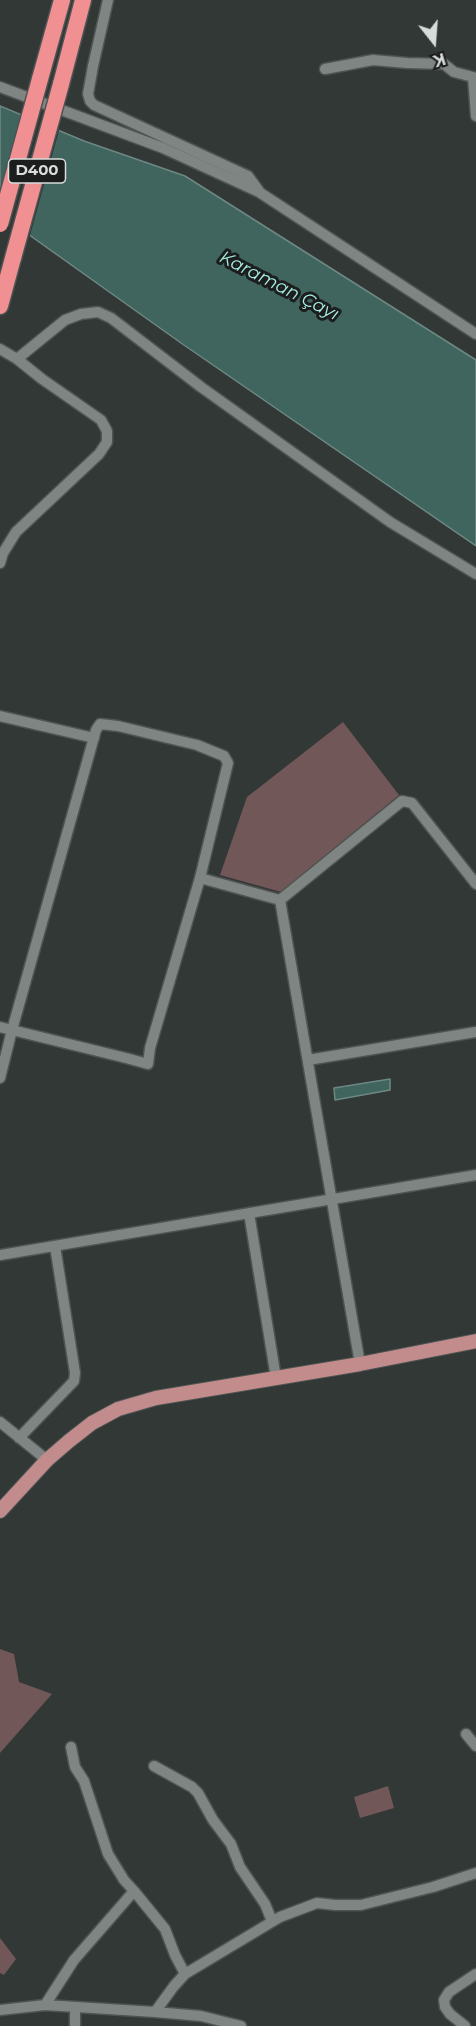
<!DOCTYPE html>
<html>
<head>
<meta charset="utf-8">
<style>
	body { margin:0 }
	#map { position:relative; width:476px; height:2026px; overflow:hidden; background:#323836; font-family:Montserrat,sans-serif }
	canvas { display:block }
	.north { position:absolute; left:404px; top:12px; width:60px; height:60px; -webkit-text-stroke:4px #1c1e1e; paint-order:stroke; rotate:163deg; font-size:16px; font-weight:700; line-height:24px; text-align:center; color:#d8dcdb }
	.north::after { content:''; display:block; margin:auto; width:21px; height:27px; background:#d8dcdb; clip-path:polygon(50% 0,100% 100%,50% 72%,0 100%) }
</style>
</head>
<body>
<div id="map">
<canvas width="476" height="2026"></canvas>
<div class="north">K</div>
</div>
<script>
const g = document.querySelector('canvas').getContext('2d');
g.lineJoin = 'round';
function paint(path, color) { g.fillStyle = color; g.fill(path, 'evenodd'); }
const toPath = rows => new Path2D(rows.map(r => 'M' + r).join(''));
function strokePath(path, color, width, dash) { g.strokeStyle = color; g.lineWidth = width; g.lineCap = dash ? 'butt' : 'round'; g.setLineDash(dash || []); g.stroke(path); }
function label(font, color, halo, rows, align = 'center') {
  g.font = font + ' Montserrat,sans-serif'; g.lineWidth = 6; g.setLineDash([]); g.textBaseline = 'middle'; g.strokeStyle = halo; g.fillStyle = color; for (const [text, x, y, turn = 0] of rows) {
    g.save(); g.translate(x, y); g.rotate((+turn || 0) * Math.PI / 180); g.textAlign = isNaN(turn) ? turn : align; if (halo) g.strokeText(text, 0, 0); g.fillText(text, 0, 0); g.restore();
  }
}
const green = toPath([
	[343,722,399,795,281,892,220,875,247,797],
	[0,1649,14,1654,19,1682,52,1694,0,1753],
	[388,1786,394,1808,360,1818,354,1797],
	[0,1938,16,1959,4,1975,0,1973]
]);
const water = toPath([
	[0,106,84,141,185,176,476,360,476,546,181,343,0,214,0,106],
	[390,1079,390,1090,335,1100,334,1088,390,1079]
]);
const pier = toPath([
	[23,112,60,127,29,239,0,218]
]);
const minor = toPath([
	[108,0,93,66,88,94,90,101,94,105,248,176,259,191],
	[325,69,373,60,407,63,444,64,454,72,473,77,476,116],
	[0,87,163,148,259,192,476,334],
	[0,349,17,359,42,379,101,420,107,431,107,442,99,454,16,532,3,553,0,563],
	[17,359,65,320,81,314,98,312,111,318,201,387,390,522,476,574],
	[0,716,94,738],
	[200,878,280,900,360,1364],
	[280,900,402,801,412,803,476,884],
	[0,1027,12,1030,126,1058,148,1064,150,1048,200,878,228,763,224,756,197,745,118,726,100,724,96,730,12,1030,0,1078],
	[308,1060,476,1032],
	[249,1213,276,1378],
	[0,1255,476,1175],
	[0,1422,47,1460],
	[19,1438,74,1381,75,1373,55,1246],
	[466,1734,476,1746],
	[154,1766,192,1787,198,1793,213,1820,231,1844,240,1867,265,1904,272,1921],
	[134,1891,165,1929,175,1955,185,1974],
	[45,2005,74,1960,134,1891,124,1880,108,1854,84,1781,75,1767,71,1747],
	[75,2007,75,2026],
	[0,2010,45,2005,155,2012,201,2016,241,2026],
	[155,2012,174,1986,185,1974,280,1917,317,1903,335,1905,361,1905,433,1887,476,1873],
	[465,2026,450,2014,445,2007,444,2000,449,1992,476,1974]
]);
const major = toPath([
	[0,1511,47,1460,69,1441,92,1423,118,1409,156,1398,360,1364,476,1341]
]);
const highway = toPath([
	[40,79,62,0],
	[61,84,83,0],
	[0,306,13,258]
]);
const highwayBridge = toPath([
	[0,224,40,79],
	[13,258,61,84]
]);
const shields = [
	[37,171,57]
];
const shieldNames = [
	["D400",37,171]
];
const waterNames = [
	["Karaman Çayı",279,286,27]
];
paint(green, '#715757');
paint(water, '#40645e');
strokePath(water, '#6e8884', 1.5);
paint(pier, '#323836');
strokePath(minor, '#4f5453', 13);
strokePath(major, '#4f5453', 16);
strokePath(highway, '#4f5453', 19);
strokePath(minor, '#7e8583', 10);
strokePath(major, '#c28c8d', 14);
strokePath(highway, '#f09093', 16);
strokePath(highwayBridge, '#4f5453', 19, []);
strokePath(highwayBridge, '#f09093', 16);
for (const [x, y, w] of shields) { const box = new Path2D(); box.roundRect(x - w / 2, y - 12, w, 24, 4.5); g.fillStyle = '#1c1e1e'; g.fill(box); strokePath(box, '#d8dcdb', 1.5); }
label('bold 15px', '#d8dcdb', null, shieldNames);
label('italic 18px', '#a6ede2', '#1c1e1e', waterNames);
</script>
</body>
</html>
